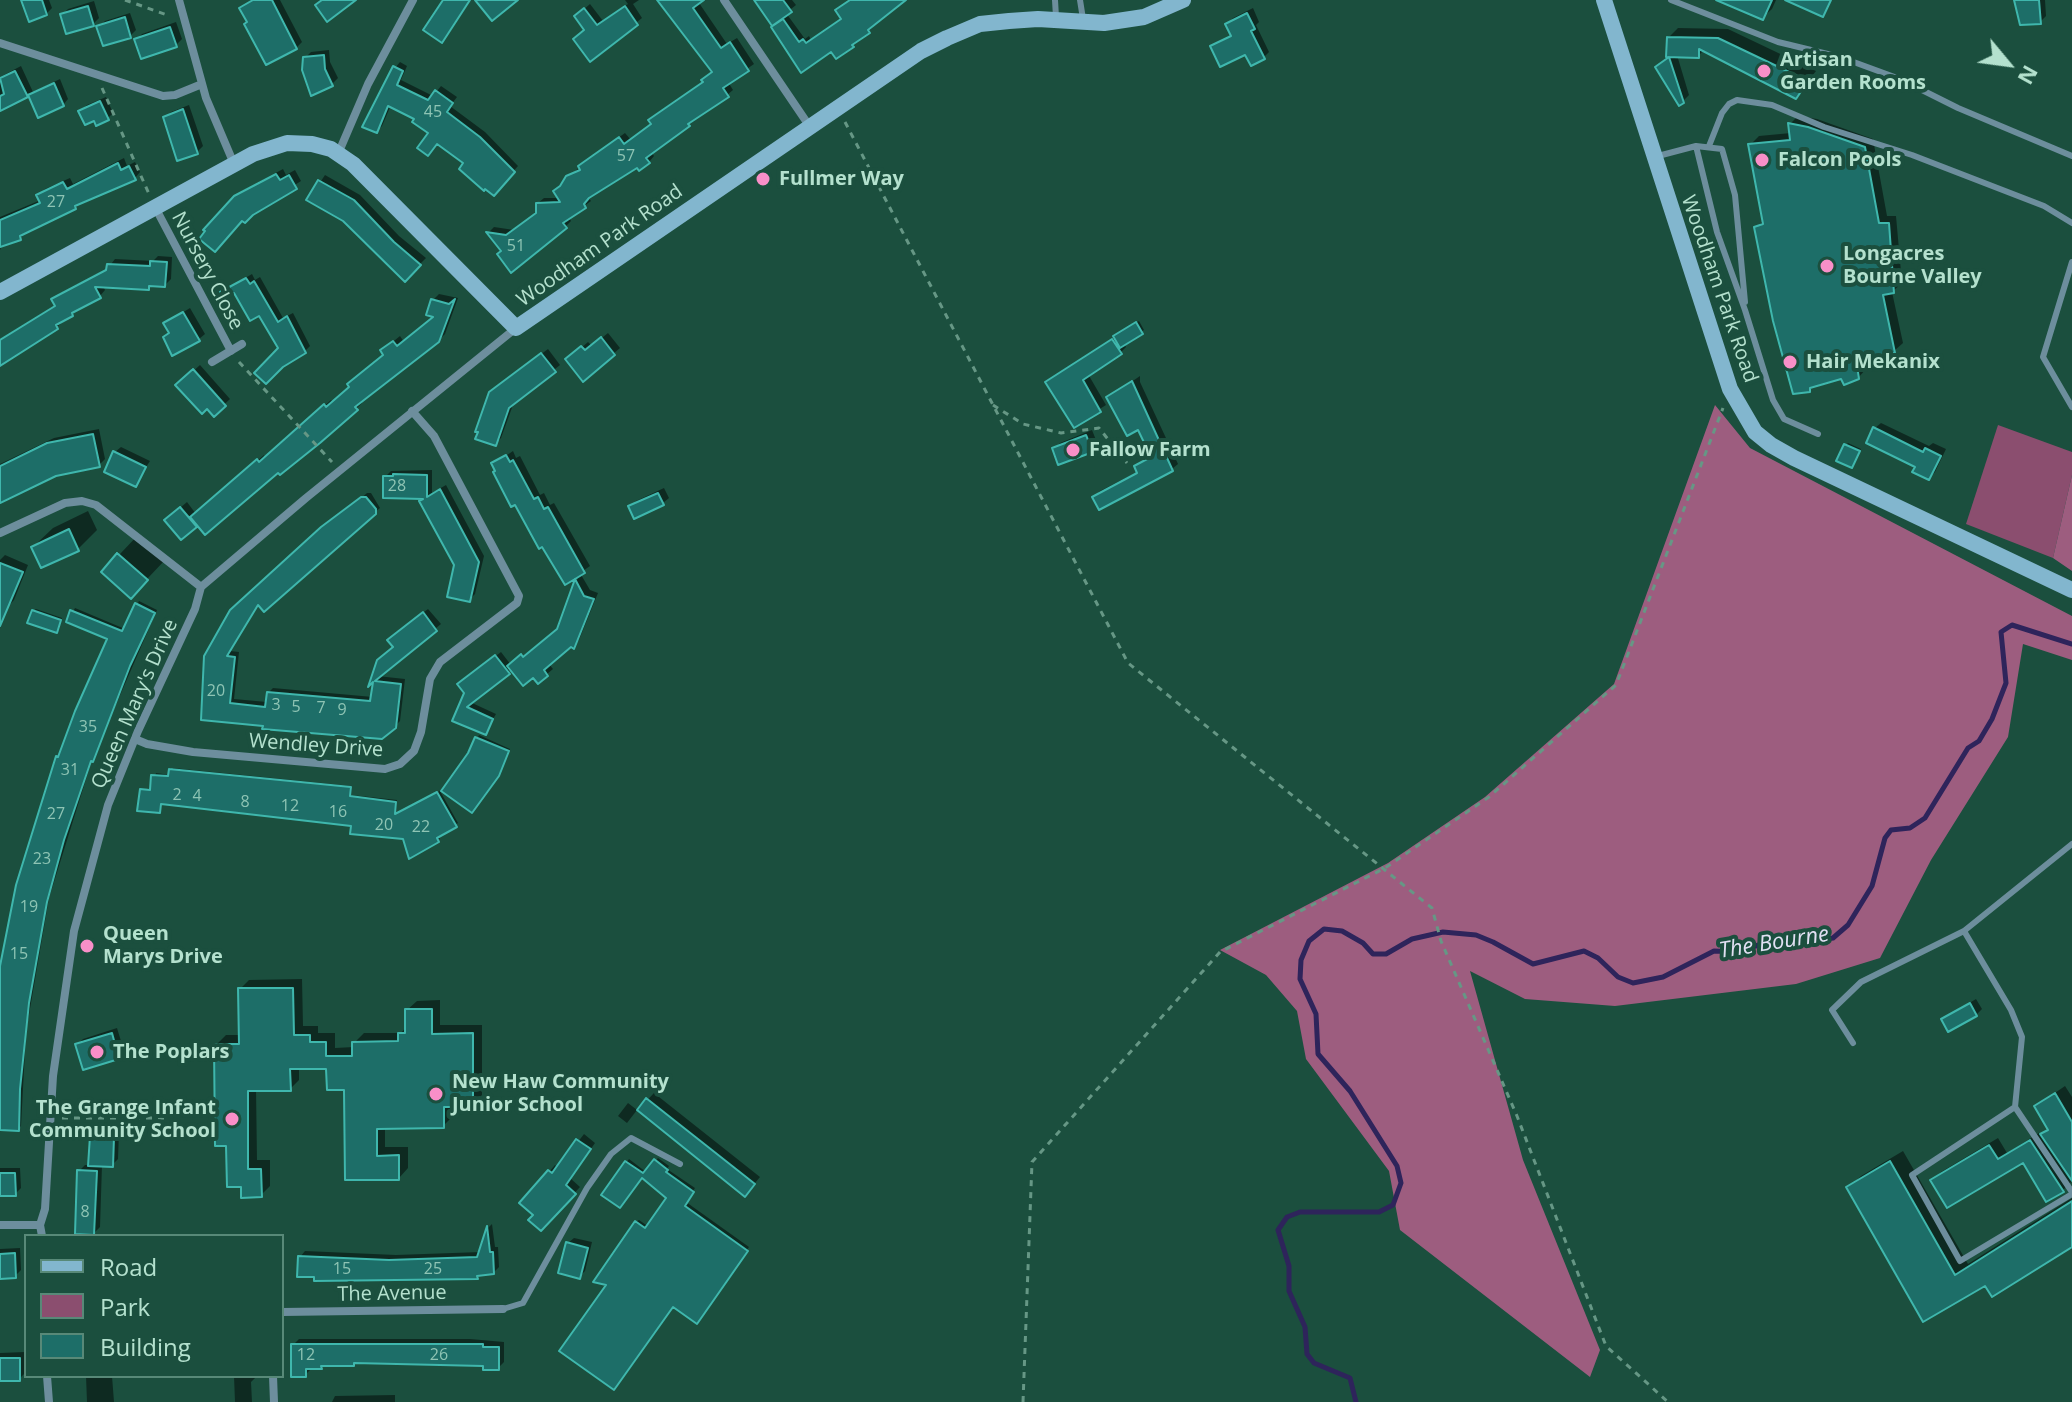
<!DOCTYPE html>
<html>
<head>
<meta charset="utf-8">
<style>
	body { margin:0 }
	#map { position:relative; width:2072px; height:1402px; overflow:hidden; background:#1b4f3e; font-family:"Open Sans",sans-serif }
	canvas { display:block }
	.legend { position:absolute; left:24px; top:1234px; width:260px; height:144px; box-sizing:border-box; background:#1b4f3e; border:2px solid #588978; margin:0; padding:10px 14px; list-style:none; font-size:24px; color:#b4e1ce }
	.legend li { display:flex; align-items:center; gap:16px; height:40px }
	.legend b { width:40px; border:2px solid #588978 }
	.north { position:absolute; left:1968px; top:24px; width:80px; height:80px; -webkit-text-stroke:6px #1b4f3e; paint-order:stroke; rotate:119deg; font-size:22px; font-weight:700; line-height:32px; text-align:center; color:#b4e1ce }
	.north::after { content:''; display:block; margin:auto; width:28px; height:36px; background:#b4e1ce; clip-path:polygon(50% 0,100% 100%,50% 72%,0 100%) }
</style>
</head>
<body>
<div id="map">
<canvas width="2072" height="1402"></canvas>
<ul class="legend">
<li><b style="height:10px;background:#82b6ce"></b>Road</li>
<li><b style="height:22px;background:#8b4e6f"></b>Park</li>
<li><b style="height:22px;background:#1d6e68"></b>Building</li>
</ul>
<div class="north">N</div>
</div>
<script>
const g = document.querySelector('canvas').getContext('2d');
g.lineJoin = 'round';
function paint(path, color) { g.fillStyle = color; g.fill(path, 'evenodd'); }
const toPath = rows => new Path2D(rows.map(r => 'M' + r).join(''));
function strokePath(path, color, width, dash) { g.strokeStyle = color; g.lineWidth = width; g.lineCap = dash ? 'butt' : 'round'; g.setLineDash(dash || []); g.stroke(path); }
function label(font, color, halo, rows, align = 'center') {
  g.font = font + ' "Open Sans",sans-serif'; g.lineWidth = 8; g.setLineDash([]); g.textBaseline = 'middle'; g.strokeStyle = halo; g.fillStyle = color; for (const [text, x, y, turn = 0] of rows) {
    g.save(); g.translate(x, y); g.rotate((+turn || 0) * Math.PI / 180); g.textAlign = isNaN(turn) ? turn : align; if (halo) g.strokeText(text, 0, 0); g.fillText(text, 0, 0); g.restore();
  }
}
const green = toPath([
	[1998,425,2072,452,2072,475,2053,558,1966,524]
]);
const forest = toPath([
	[1715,405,1750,448,2072,616,2072,660,2023,644,2008,737,1931,860,1880,958,1796,984,1615,1006,1525,999,1470,971,1523,1160,1600,1350,1590,1377,1400,1230,1389,1171,1306,1059,1297,1011,1266,975,1220,950,1388,863,1485,797,1614,684],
	[2072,475,2072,571,2053,558]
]);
const shadow = toPath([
	[26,0,49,0,52,8,46,14],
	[251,0,280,0,302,42,296,48,241,8],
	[625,0,639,0,633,4,642,18,590,59,582,11,590,4,603,21,628,4],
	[660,0,697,0,727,44,737,38,754,64,728,82,733,90,727,95,651,152,654,156,649,162,637,165,588,197,591,201,569,217,571,221,566,226,503,250,489,232,494,227,514,230,538,212,538,203,544,198,559,198,568,178,586,161,625,133,631,140,653,124,650,120,656,114,705,81,714,71],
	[758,0,792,0,796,5,786,13,805,39,809,36,811,40,843,18,850,0,905,0,872,25,873,27,869,31,832,49,801,71],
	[1728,0,1776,0,1772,9,1762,18],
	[2016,0,2045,0,2046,16,2040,22],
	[94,1,99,18,93,24,62,15,68,9],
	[1253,8,1259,22,1256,25,1269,52,1263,58,1213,46,1232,34,1227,24,1233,18],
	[130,13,136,30,130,36,99,27,105,21],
	[176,22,182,39,176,45,136,40,142,34],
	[1678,28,1728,29,1816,71,1796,97,1704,50,1698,56,1677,55,1689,95,1682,102,1668,58,1669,37],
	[329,50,330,62,338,78,332,84,305,58,311,52],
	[400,62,407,66,401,80,433,96,441,86,457,97,450,106,485,132,518,166,494,193,466,163,438,142,417,118,391,105,382,126,377,131,395,68],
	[21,66,33,92,60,79,68,99,63,105,39,115,29,93,0,106,0,77],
	[106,97,113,113,107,119,95,119,81,111,87,105],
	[189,105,203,146,197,152,166,118,171,112],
	[1798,116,1817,119,1873,139,1887,216,1896,216,1902,283,1892,292,1903,343,1894,351,1864,355,1866,369,1858,378,1843,376,1815,384,1809,390,1756,228,1764,220,1750,145,1759,136,1791,133,1790,124],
	[124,158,127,166,135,162,140,172,135,178,82,201,75,207,26,232,20,238,2,245,0,250,0,217,41,200,39,195,45,189,70,178,73,184],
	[283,169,286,175,295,170,301,181,242,219,235,197,242,191],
	[325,175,360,195,399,236,426,258,405,279,344,219,309,199],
	[158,256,172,257,171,279,165,285,152,284,148,288,103,286,105,290,100,296,79,307,57,327,0,364,0,339,56,305,53,300,59,294,108,268,115,259,153,261],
	[252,274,255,280,260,277,283,318,293,313,310,346,305,351,281,348,260,313,236,291,225,290],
	[439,294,458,298,445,334,438,341,360,400,362,403,357,408,257,487,198,523,182,537,173,514,187,502,196,514,264,455,266,458,331,400,333,402,386,354,389,345,400,336,404,342,436,316,433,300],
	[190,308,205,334,199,339,170,332,166,323],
	[1139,321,1144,330,1124,343,1126,347,1121,352,1088,374,1106,405,1074,425,1053,377],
	[608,333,620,348,584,379,574,354,588,342,592,346],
	[548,349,560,365,514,402,501,438,495,444,490,393],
	[200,365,230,399,214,414,178,385],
	[1140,376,1140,382,1178,464,1172,469,1094,497,1100,491,1139,471,1136,467,1152,456,1139,428,1108,398],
	[1881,423,1929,446,1933,443,1946,449,1935,472,1929,478,1875,428],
	[99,429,105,459,99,465,56,474,0,501,0,464,54,438],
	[1092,430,1098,445,1092,450,1054,449,1060,443],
	[1848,443,1861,449,1852,466,1846,445],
	[121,447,150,461,135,484,115,452],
	[513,451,516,458,520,456,540,495,544,493,550,505,554,503,590,566,580,573,590,590,598,593,579,640,548,663,553,669,547,674,533,676,512,669,470,702,496,714,485,733,455,720,466,693,464,680,501,652,511,665,559,628,579,575,494,464],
	[432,470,432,493,446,485,484,556,475,594,469,600,457,565,426,497,385,477,391,471],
	[664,488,669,498,663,503,630,507,636,501],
	[367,493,371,493,380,508,259,604,230,651,239,652,234,699,267,702,268,693,273,688,373,697,376,678,395,647,394,635,428,609,441,624,377,676,405,679,400,721,395,726,265,724,203,718,238,606,347,507,349,509],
	[88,511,97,530,78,549,33,547,53,528],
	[138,535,165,560,131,596,103,572],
	[5,555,28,565,14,600,0,616,0,560],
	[139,601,157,610,92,760,49,898,26,1032,21,1126,18,1129,0,1128,0,978,61,754,110,638,68,621,75,608,125,629],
	[36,609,62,618,59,629,56,631,33,611],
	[479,735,510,749,500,772,470,754],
	[173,768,352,786,351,795,397,800,396,814,440,791,458,823,438,835,440,838,438,841,404,837,354,824,162,802,159,811,142,790,152,788,156,773,170,775],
	[302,979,303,1026,318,1026,318,1033,335,1033,335,1048,354,1047,354,1043,364,1033,401,1033,407,1026,407,1010,417,1001,440,1000,440,1025,482,1025,482,1095,472,1105,452,1105,452,1117,443,1126,385,1127,385,1147,408,1147,408,1168,399,1178,347,1178,346,1088,328,1067,299,1067,299,1080,290,1089,256,1089,257,1160,270,1160,270,1186,261,1195,228,1144,216,1045,226,1035,241,1035,240,989,249,980],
	[1976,999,1982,1009,1976,1015,1943,1019],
	[117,1028,124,1051,118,1057,77,1045,83,1039],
	[2065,1086,2072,1097,2072,1181,2063,1190,2047,1200,2023,1160,1933,1181,1941,1172,1998,1138,2007,1153,2039,1133,2041,1136,2049,1128,2036,1106],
	[654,1093,760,1177,750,1189,639,1109],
	[628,1103,637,1110,627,1123,618,1116],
	[98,1131,119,1132,118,1159,112,1165,102,1165,100,1227,94,1233,79,1171,85,1165,90,1165,92,1137],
	[584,1134,595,1143,570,1178,580,1187,541,1229,536,1215,522,1203,555,1165,558,1168],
	[1903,1151,1968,1264,2072,1198,2072,1244,1986,1283,1924,1320,1848,1188,1861,1176],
	[658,1158,669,1166,667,1169,695,1188,686,1202,749,1247,699,1319,673,1304,609,1284,636,1222,639,1220,649,1227,669,1197,642,1176,604,1194,629,1159,646,1172],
	[0,1168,20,1168,21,1188,15,1194,0,1194],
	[492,1224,495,1247,498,1247,499,1267,493,1273,480,1273,477,1277,300,1257,305,1251,396,1255,481,1252,488,1228],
	[93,1234,112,1234,112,1236,91,1236],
	[574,1238,592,1242,585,1271,579,1277,568,1243],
	[20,1248,21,1270,15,1276,0,1277,0,1249],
	[299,1339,470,1339,504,1342,504,1362,498,1368,485,1364,356,1361,354,1364,324,1364,311,1369,305,1375,293,1345],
	[25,1352,25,1373,19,1379,0,1379,0,1353],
	[86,1376,112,1376,114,1402,87,1402],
	[234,1376,257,1376,251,1382,252,1402,235,1402],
	[395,1395,395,1402,332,1402,335,1396]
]);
const stream = toPath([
	[1356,1402,1350,1378,1314,1363,1307,1354,1305,1327,1289,1291,1289,1266,1278,1230,1287,1217,1300,1212,1379,1212,1393,1205,1401,1183,1397,1166,1350,1091,1318,1054,1316,1014,1300,979,1301,960,1309,941,1324,929,1342,931,1363,943,1373,954,1386,954,1412,939,1443,932,1476,935,1493,942,1533,964,1584,951,1598,958,1618,977,1633,983,1663,977,1714,951,1736,952,1775,940,1809,942,1833,938,1848,925,1872,886,1885,838,1891,830,1910,828,1925,818,1968,748,1979,741,1992,719,2006,683,2001,632,2012,625,2072,644]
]);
const building = toPath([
	[21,0,42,0,47,15,29,22,21,0],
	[253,0,272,0,297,49,266,65,244,24,247,22,239,8,253,0],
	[322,0,356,0,327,22,315,5,322,0],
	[443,0,470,0,442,43,423,30,443,0],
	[475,0,518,0,492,21,475,0],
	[657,0,704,0,693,8,721,48,730,42,749,71,723,88,729,97,688,124,690,126,646,158,650,163,639,171,637,168,589,198,584,204,586,208,563,223,567,228,511,273,497,254,501,251,486,232,506,235,536,213,536,203,560,202,553,191,560,186,566,176,580,170,578,166,619,137,624,144,651,124,648,120,703,82,701,80,712,72,657,0],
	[754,0,783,0,792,12,772,26,754,0],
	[850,0,906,0,868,30,870,33,852,45,854,47,836,59,831,52,801,73,771,27,783,19,799,42,803,39,806,43,841,19,835,10,850,0],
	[1716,0,1772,0,1763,20,1716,0],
	[1785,0,1831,0,1823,17,1785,0],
	[2014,0,2039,0,2041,24,2020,25,2014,0],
	[88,6,94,26,66,34,60,14,88,6],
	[625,6,638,25,590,62,573,39,584,30,574,16,584,8,597,25,625,6],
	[1247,13,1255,29,1251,31,1265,59,1251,66,1245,55,1220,67,1210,46,1231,36,1225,24,1247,13],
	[125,17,131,38,103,46,96,26,125,17],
	[170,27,177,47,141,59,134,39,170,27],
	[1667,37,1718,38,1808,81,1796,99,1699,49,1699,58,1666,57,1667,37],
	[324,55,325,69,333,86,311,96,302,70,303,57,324,55],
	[1669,57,1684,103,1679,106,1655,67,1669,57],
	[393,66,403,71,397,85,428,100,435,90,453,103,447,112,480,137,515,172,494,196,485,189,484,191,459,169,463,163,437,144,428,156,417,148,428,133,412,122,414,119,388,106,377,133,362,127,393,66],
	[15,71,28,97,0,111,0,96,4,94,0,78,15,71],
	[54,83,64,106,38,118,28,95,54,83],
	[100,101,109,120,96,126,94,121,85,125,78,111,100,101],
	[183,109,198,154,177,161,163,117,183,109],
	[1788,123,1808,127,1865,147,1879,223,1889,223,1894,293,1883,295,1895,353,1856,358,1859,379,1844,385,1841,379,1810,388,1810,392,1793,394,1773,321,1754,227,1763,224,1748,144,1790,140,1788,123],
	[118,163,121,170,129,166,136,180,75,206,76,209,20,236,21,240,0,247,0,220,40,203,36,195,63,182,67,189,118,163],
	[276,174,280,180,289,175,297,189,253,215,245,223,242,221,215,252,199,239,205,231,203,230,234,196,276,174],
	[318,180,354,200,394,242,421,265,405,282,343,221,306,200,318,180],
	[150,261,167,262,165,287,149,286,149,290,95,287,101,298,72,313,73,316,56,325,58,329,0,366,0,340,55,306,51,299,106,270,107,264,150,266,150,261],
	[246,278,250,284,254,281,278,322,287,316,306,353,283,367,266,384,254,373,278,348,259,316,250,321,234,293,220,292,246,278],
	[431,299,449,304,455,299,439,342,355,407,358,410,320,443,280,475,278,473,205,535,190,517,257,459,259,462,324,404,326,407,349,387,347,384,383,355,380,350,393,341,397,346,433,317,426,315,431,299],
	[183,312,200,341,172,356,163,337,169,333,163,323,183,312],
	[1136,322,1143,334,1120,348,1113,336,1136,322],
	[601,337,615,355,583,382,565,359,581,346,585,350,601,337],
	[1112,339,1122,354,1083,380,1101,412,1074,428,1045,382,1112,339],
	[541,353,556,372,509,408,496,446,475,439,478,432,475,432,489,392,541,353],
	[193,369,226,406,214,417,207,409,202,414,175,385,193,369],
	[1132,381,1173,471,1099,510,1092,497,1137,473,1134,466,1151,457,1138,430,1127,436,1106,397,1132,381],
	[1873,427,1923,452,1925,448,1941,456,1929,480,1912,472,1915,467,1866,443,1873,427],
	[93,434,100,467,56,476,0,503,0,466,47,443,93,434],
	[1086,435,1093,452,1058,465,1052,448,1086,435],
	[1844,444,1860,451,1852,468,1836,461,1844,444],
	[113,451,146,467,136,487,104,472,113,451],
	[506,455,510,462,513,460,534,499,538,497,544,509,548,507,585,573,565,585,542,547,539,549,515,505,511,507,493,472,495,471,491,463,506,455],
	[393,474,427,475,427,497,440,489,479,562,470,602,447,597,454,565,419,501,423,499,383,498,383,476,393,476,393,474],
	[658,493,664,505,634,519,628,506,658,493],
	[361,497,366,497,376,509,376,514,264,612,258,605,227,656,235,657,230,703,265,707,267,692,370,701,373,682,368,687,377,660,393,647,387,640,423,612,437,631,375,681,401,684,396,728,382,739,262,729,263,726,201,720,204,656,230,610,321,527,361,497],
	[180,507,197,527,181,540,164,520,180,507],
	[69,529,79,551,41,568,31,547,69,529],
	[117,553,148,580,131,599,101,572,117,553],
	[0,563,23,572,0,626,0,563],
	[575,579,584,596,594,599,574,649,571,647,544,670,548,676,538,684,533,678,523,686,507,666,521,654,523,657,557,629,575,579],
	[135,603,155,613,130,666,93,762,91,761,64,840,47,902,29,1003,20,1089,19,1131,0,1130,0,966,16,885,56,756,58,757,75,711,107,639,66,622,70,610,122,631,135,603],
	[32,610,61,620,57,633,27,623,32,610],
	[495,655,510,674,467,707,493,719,486,735,452,721,464,693,457,684,495,655],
	[475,737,509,751,499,776,472,813,441,791,468,753,475,737],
	[169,769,351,787,350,796,396,802,395,814,437,792,457,827,437,838,439,842,409,859,403,839,350,834,351,826,161,804,160,813,137,811,140,789,150,790,151,775,168,776,169,769],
	[238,988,293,988,294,1035,310,1035,310,1042,326,1042,326,1056,352,1056,352,1042,398,1041,398,1033,405,1033,405,1009,432,1009,432,1034,473,1033,473,1107,444,1107,444,1128,377,1129,377,1156,399,1155,399,1180,345,1180,344,1090,327,1090,326,1069,290,1069,291,1091,248,1091,248,1169,261,1169,262,1197,241,1198,241,1187,227,1187,226,1146,215,1146,214,1044,239,1044,238,988],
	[1970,1003,1977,1016,1948,1032,1941,1019,1970,1003],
	[112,1033,119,1059,83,1070,75,1044,112,1033],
	[2055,1093,2072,1122,2072,1181,2040,1134,2048,1130,2034,1106,2055,1093],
	[646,1098,755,1184,745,1197,637,1110,646,1098],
	[90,1136,114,1137,113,1167,88,1166,90,1136],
	[576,1139,591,1149,566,1185,576,1194,541,1231,528,1220,533,1215,519,1203,548,1170,552,1173,576,1139],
	[2030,1140,2064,1192,2046,1202,2023,1163,1947,1208,1930,1180,1989,1145,1998,1159,2030,1140],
	[654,1159,668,1170,666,1172,694,1192,685,1206,748,1251,697,1324,673,1307,614,1390,559,1351,606,1285,593,1282,635,1221,645,1228,666,1198,642,1178,620,1208,601,1195,625,1161,643,1173,654,1159],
	[1890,1161,1955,1275,2072,1201,2072,1247,1992,1297,1985,1286,1923,1322,1846,1187,1890,1161],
	[77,1170,97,1171,94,1235,75,1234,77,1170],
	[0,1173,15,1173,16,1196,0,1196,0,1173],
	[487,1226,490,1252,493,1252,494,1274,477,1276,478,1279,314,1281,314,1277,297,1277,298,1256,389,1260,477,1257,487,1226],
	[566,1242,588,1248,580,1279,558,1273,566,1242],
	[15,1253,16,1278,0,1279,0,1254,15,1253],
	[291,1344,483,1344,483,1347,499,1347,499,1370,483,1370,483,1366,354,1363,354,1366,321,1366,322,1369,306,1369,306,1377,291,1377,291,1344],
	[0,1358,20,1358,20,1381,0,1381,0,1358]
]);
const path = toPath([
	[125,0,170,16],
	[102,88,149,194],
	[845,122,1128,663,1432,908,1441,941,1517,1116,1606,1346,1668,1402],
	[239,362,332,462],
	[993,405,1023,424,1061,433,1099,428,1127,463],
	[62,1118,168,1118],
	[1023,1402,1032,1162,1220,952,1385,868,1489,797,1616,685,1723,408]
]);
const lane = toPath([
	[1055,0,1056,17],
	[1080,0,1083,19],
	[1671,0,1778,42,1840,57,1900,79,1958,108,2072,156],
	[1696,146,1717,232,1745,310,1773,400,1784,419,1818,434],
	[1709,146,1722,113,1729,104,1737,100,1772,105,1824,127,1912,155,2044,206,2072,223],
	[1658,156,1696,146,1722,149,1735,195,1745,302],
	[2072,262,2043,357,2072,407],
	[1964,931,2011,1010,2022,1037,2015,1107,1912,1175,1960,1261,2072,1194],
	[1853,1043,1832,1010,1861,982,1964,931,2072,844],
	[2015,1107,2072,1192],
	[503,1309,523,1303,587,1188,611,1154,631,1138,680,1164]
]);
const street = toPath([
	[179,0,206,98,234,164],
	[724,0,810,127],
	[0,43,163,96,175,95,202,84],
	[338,154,368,84,413,0],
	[155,207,231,351],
	[212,362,242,344],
	[0,533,65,503,82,501,96,505,201,587],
	[135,739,147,744,193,752,385,769,400,764,414,751,421,732,430,679,440,662,517,603,519,596,434,436,412,411],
	[0,1225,40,1225],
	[42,1236,40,1225,45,1209,53,1076,74,931,108,805,138,731,195,609,201,587,306,498,516,328],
	[282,1312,503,1309],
	[47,1376,49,1402],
	[273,1376,274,1402]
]);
const secondary = toPath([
	[1604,0,1730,389,1755,432,1771,445,1794,458,2072,590],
	[0,292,253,154,287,143,312,144,331,149,353,164,516,328,921,51,947,38,980,24,1009,21,1038,19,1104,23,1144,17,1183,0]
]);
const markers = [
	[1764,71,8,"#f98fc8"],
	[1762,160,8,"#f98fc8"],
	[763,179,8,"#f98fc8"],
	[1827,266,8,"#f98fc8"],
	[1790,362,8,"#f98fc8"],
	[1073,450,8,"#f98fc8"],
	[87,946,8,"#f98fc8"],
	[97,1052,8,"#f98fc8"],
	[436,1094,8,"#f98fc8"],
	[232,1119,8,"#f98fc8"]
];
const numberNames = [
	["45",433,112],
	["57",626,156],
	["27",56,202],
	["51",516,246],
	["28",397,486],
	["20",216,691],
	["3",276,705],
	["5",296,707],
	["7",321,708],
	["9",342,710],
	["35",88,727],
	["31",70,770],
	["2",177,795],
	["4",197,796],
	["8",245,802],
	["12",290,806],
	["16",338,812],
	["27",56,814],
	["20",384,825],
	["22",421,827],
	["23",42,859],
	["19",29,907],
	["15",19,954],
	["8",85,1212],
	["15",342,1269],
	["25",433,1269],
	["12",306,1355],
	["26",439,1355]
];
const poiNames = [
	["Artisan",1780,60],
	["Garden Rooms",1780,83],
	["Falcon Pools",1778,160],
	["Fullmer Way",779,179],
	["Longacres",1843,254],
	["Bourne Valley",1843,277],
	["Hair Mekanix",1806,362],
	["Fallow Farm",1089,450],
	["Queen",103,934],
	["Marys Drive",103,957],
	["The Poplars",113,1052],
	["New Haw Community",452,1082],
	["Junior School",452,1105],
	["The Grange Infant",216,1108,"right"],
	["Community School",216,1131,"right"]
];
const streetNames = [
	["Woodham Park Road",600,246,-35],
	["Nursery Close",207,271,62],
	["Woodham Park Road",1719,289,71],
	["Queen Mary's Drive",135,704,-66],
	["Wendley Drive",316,746,4],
	["The Avenue",392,1294,-1]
];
const waterNames = [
	["The Bourne",1774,943,-9]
];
paint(green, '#8b4e6f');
paint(forest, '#9d5d7f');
paint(shadow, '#0007');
strokePath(stream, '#2e245b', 5);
paint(building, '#1d6e68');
strokePath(building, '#3fb7ad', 2);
strokePath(path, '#669785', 3, [6, 6]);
strokePath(lane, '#6d8e9d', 6);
strokePath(street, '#6d8e9d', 8);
strokePath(secondary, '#82b6ce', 16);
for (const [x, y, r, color] of markers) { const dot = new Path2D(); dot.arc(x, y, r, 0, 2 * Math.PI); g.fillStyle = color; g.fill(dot); strokePath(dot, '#1b4f3e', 3); }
label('16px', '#8ec4b4', null, numberNames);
label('bold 20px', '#b4e1ce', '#1b4f3e', poiNames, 'left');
label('20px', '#b4e1ce', '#1b4f3e', streetNames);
label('italic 22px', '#e1e0f3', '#1b4f3e', waterNames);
</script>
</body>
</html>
